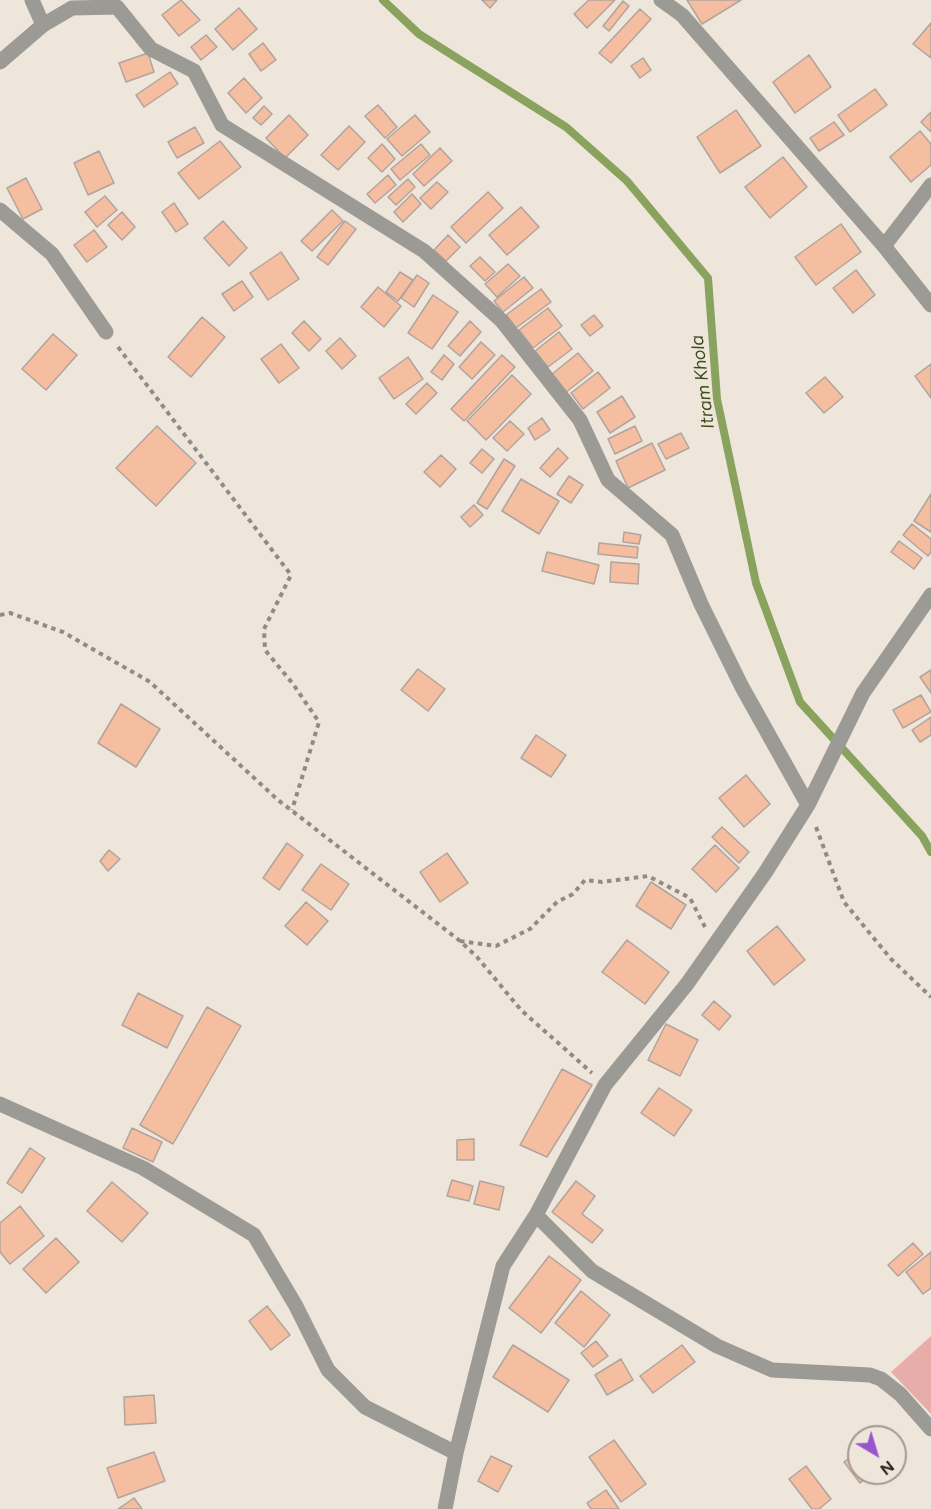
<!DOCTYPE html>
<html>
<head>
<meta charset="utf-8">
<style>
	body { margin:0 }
	#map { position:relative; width:931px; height:1509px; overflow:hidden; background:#efe6db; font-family:Figtree,sans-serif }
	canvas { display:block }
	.north { position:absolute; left:847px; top:1425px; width:60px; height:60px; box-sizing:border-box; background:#efe6db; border:2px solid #a19a91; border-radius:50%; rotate:142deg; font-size:16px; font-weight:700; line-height:24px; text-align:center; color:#2b2723 }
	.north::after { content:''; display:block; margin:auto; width:21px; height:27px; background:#9956cc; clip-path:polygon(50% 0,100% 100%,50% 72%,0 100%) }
</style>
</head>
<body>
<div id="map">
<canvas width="931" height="1509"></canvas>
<div class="north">N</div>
</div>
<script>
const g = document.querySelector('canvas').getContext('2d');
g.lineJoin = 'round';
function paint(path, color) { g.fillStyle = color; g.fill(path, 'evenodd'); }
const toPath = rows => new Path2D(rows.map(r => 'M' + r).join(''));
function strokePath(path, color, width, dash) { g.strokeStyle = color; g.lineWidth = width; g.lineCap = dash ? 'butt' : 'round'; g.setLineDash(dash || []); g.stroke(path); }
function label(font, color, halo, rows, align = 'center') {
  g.font = font + ' Figtree,sans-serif'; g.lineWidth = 4.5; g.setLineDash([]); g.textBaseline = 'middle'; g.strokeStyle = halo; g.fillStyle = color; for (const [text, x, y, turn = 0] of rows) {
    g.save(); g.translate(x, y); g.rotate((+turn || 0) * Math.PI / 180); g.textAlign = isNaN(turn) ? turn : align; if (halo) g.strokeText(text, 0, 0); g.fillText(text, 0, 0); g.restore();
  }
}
const green = toPath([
	[931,1336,931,1414,891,1372]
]);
const stream = toPath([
	[383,0,419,34,566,127,627,181,708,278,717,399,756,583,800,702,922,836,931,852]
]);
const building = toPath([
	[181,0,200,20,179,36,162,15,181,0],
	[482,0,497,0,490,8,482,0],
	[589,0,615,0,587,28,574,14,589,0],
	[687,0,741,0,702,24,687,0],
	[623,1,629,6,609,31,603,26,623,1],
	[239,8,257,29,233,50,215,29,239,8],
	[640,9,651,19,611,63,599,53,640,9],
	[931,23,931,58,913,44,931,23],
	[206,35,217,47,201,60,191,47,206,35],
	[263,43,276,60,261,71,249,54,263,43],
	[148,53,154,72,126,82,119,63,148,53],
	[809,55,831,87,795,113,773,82,809,55],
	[643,58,651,70,640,78,631,66,643,58],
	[170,72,178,84,144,107,136,95,170,72],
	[244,78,262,98,246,113,228,93,244,78],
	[875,89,887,105,850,132,838,115,875,89],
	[378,105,397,127,385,138,365,116,378,105],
	[264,106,272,114,261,125,253,118,264,106],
	[736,110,761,146,720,173,697,137,736,110],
	[931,112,931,132,921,122,931,112],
	[289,115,308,135,285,158,266,138,289,115],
	[415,115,430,132,402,156,387,139,415,115],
	[834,122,844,135,819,151,810,138,834,122],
	[349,126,365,142,338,170,321,155,349,126],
	[195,127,204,143,177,158,168,142,195,127],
	[920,131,931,144,931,165,911,182,890,157,920,131],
	[220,141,241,167,199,199,178,173,220,141],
	[382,144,395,159,382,172,368,158,382,144],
	[421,144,430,155,400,180,391,169,421,144],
	[440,148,452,161,424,186,413,174,440,148],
	[99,151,114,183,88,195,74,163,99,151],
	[783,157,807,187,770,218,745,187,783,157],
	[388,175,396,185,375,203,367,194,388,175],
	[26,178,42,209,23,219,7,188,26,178],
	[408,179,415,187,396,205,388,197,408,179],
	[437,182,448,192,431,209,420,198,437,182],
	[488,192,503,208,466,243,451,227,488,192],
	[412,194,421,204,403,222,394,212,412,194],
	[105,196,117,210,97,227,85,212,105,196],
	[174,203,188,224,176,232,162,212,174,203],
	[521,207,539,227,507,255,489,235,521,207],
	[332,210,343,221,312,251,301,241,332,210],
	[122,212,135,227,122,240,108,225,122,212],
	[223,221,247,248,229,266,204,238,223,221],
	[345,221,356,229,328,265,317,257,345,221],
	[841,224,861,252,816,285,795,257,841,224],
	[94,230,107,247,87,262,74,245,94,230],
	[448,235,460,247,446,261,434,250,448,235],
	[281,252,299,279,268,300,250,273,281,252],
	[480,257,495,272,485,281,470,266,480,257],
	[508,264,520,276,497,297,485,284,508,264],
	[856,270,875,295,853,313,833,288,856,270],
	[400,272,413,280,398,301,386,292,400,272],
	[417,275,429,283,414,307,401,298,417,275],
	[524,277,533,288,503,312,494,301,524,277],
	[242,281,253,297,234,311,222,294,242,281],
	[378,287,401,306,384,327,361,307,378,287],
	[541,289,551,302,516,328,506,315,541,289],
	[433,295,458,312,432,349,408,333,433,295],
	[548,308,562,326,533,348,519,330,548,308],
	[594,315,603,326,590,336,581,325,594,315],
	[202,317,225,337,191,377,168,357,202,317],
	[304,321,321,339,309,351,292,333,304,321],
	[470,321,481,332,460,356,448,346,470,321],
	[559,332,572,349,548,367,535,351,559,332],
	[53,334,77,355,46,390,22,369,53,334],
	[340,338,356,356,342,369,326,351,340,338],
	[481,342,495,355,472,379,459,367,481,342],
	[281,344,299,368,279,383,261,359,281,344],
	[578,353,593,371,565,393,551,375,578,353],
	[444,355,454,364,442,380,431,372,444,355],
	[502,355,515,367,464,421,451,409,502,355],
	[408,357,423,379,394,399,379,378,408,357],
	[931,364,931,398,915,376,931,364],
	[598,372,610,388,583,409,571,393,598,372],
	[512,375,531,394,486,440,467,421,512,375],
	[825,377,843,397,824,413,806,393,825,377],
	[427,383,437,393,416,414,406,404,427,383],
	[622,396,635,417,610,433,597,412,622,396],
	[542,418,550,430,535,440,528,428,542,418],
	[510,421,524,434,507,451,493,438,510,421],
	[157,426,196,463,156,506,116,468,157,426],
	[635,426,642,441,615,454,608,439,635,426],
	[681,433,689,448,666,459,658,444,681,433],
	[652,443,665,470,628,488,616,461,652,443],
	[558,448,568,458,550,477,540,468,558,448],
	[482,449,494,459,482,473,470,463,482,449],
	[441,455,456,469,440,487,424,472,441,455],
	[504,459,515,466,487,509,477,503,504,459],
	[569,476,583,485,571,503,557,494,569,476],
	[521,479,559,501,539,534,502,511,521,479],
	[931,494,931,532,914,521,931,494],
	[474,505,483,515,470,527,461,517,474,505],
	[912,524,931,539,931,552,928,556,903,535,912,524],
	[624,532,641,535,639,544,623,542,624,532],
	[899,541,922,558,914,569,891,552,899,541],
	[599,543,638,547,637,558,598,554,599,543],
	[547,552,599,565,594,584,542,571,547,552],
	[611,562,639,564,638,584,610,582,611,562],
	[418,669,445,689,428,711,401,690,418,669],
	[931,670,931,693,920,677,931,670],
	[921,695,931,712,903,728,893,710,921,695],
	[121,704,160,729,136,767,98,743,121,704],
	[931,717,931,735,920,742,912,730,931,717],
	[536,735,566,755,551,777,521,758,536,735],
	[746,775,770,804,744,827,719,798,746,775],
	[722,827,749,852,739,863,712,837,722,827],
	[287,843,303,855,279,890,263,878,287,843],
	[715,845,739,868,716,892,692,869,715,845],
	[109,850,120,859,108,871,100,861,109,850],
	[447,853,468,883,440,902,420,872,447,853],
	[321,864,349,884,331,910,302,890,321,864],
	[651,882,686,905,671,929,636,906,651,882],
	[306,902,328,921,307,945,285,926,306,902],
	[777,926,805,960,774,985,747,951,777,926],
	[627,940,669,972,645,1004,602,972,627,940],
	[138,993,183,1016,167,1048,122,1025,138,993],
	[714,1001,731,1016,719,1030,702,1015,714,1001],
	[207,1007,241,1026,173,1144,140,1125,207,1007],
	[666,1024,698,1040,680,1076,648,1060,666,1024],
	[562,1069,592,1085,547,1157,520,1145,562,1069],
	[659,1088,692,1110,674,1136,641,1113,659,1088],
	[132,1128,162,1142,153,1162,123,1148,132,1128],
	[474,1139,474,1160,457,1160,457,1140,474,1139],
	[30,1148,45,1158,22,1193,7,1183,30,1148],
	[452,1180,473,1186,469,1201,447,1196,452,1180],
	[480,1181,504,1187,499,1210,474,1204,480,1181],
	[576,1181,595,1196,582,1214,603,1230,592,1243,552,1212,576,1181],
	[112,1182,148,1213,122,1242,87,1211,112,1182],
	[20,1206,44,1236,10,1264,0,1252,0,1223,20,1206],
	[56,1238,79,1262,46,1293,23,1269,56,1238],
	[913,1243,923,1254,898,1276,888,1265,913,1243],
	[931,1252,931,1288,923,1294,906,1272,931,1252],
	[549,1256,581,1280,541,1333,509,1308,549,1256],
	[581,1291,610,1315,584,1347,555,1323,581,1291],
	[267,1306,290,1335,271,1350,249,1321,267,1306],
	[596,1341,608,1356,593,1367,581,1353,596,1341],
	[513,1345,569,1380,548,1412,493,1377,513,1345],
	[682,1345,695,1362,653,1393,640,1376,682,1345],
	[621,1359,633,1380,607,1395,595,1375,621,1359],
	[154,1395,156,1423,125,1425,124,1397,154,1395],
	[614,1440,646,1484,621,1502,589,1457,614,1440],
	[859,1451,859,1473,873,1473,860,1483,844,1462,859,1451],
	[154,1452,165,1481,118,1498,107,1468,154,1452],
	[491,1456,512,1466,498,1492,478,1481,491,1456],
	[806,1466,831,1499,819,1509,812,1509,789,1479,806,1466],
	[606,1490,619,1509,591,1509,587,1503,606,1490],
	[134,1498,142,1509,118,1509,134,1498]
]);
const path = toPath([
	[118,347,291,575,264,629,265,650,293,684,319,722,292,810],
	[0,615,10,613,63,632,150,682,278,800,460,941,477,957,521,1010,592,1073],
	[816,827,844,902,891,959,931,997],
	[460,941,496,946,530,929,557,902,573,894,585,880,602,882,648,876,690,898,705,927]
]);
const street = toPath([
	[661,0,682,15,884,246,931,305],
	[43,25,72,8,117,7,151,49,194,71,222,125,424,251,502,321,580,420,608,480,672,535,701,604,742,687,808,805],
	[0,62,43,25,32,0],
	[0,210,52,254,106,332],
	[884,246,931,185],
	[0,1104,143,1168,254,1235,296,1306,328,1370,365,1407,456,1453],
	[536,1215,592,1271,717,1346,772,1370,870,1375,881,1379,900,1394,931,1429],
	[445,1509,456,1453,503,1266,536,1215,605,1085,687,984,765,873,808,805,863,693,931,595]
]);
const waterNames = [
	["Itram Khola",703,382,-97]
];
paint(green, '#e8ada9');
strokePath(stream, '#89a25e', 8);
paint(building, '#f6bea0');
strokePath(building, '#b1a49d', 1.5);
strokePath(path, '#918b83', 4, [4.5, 4.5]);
strokePath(street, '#9b9a94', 15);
label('italic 18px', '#3c4c1b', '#efe6db', waterNames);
</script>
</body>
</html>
